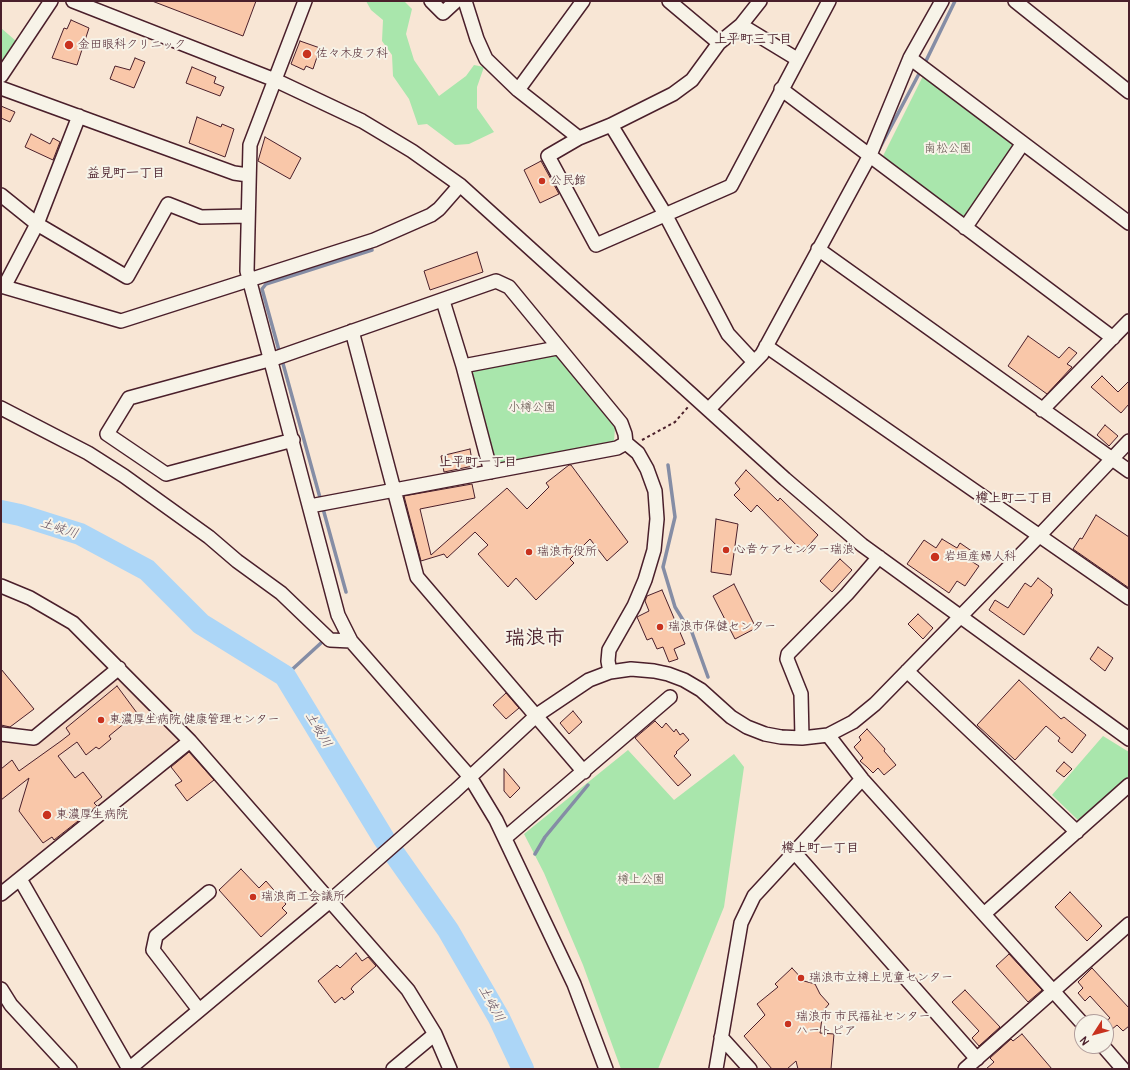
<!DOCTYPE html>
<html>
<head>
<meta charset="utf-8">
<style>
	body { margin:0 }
	#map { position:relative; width:1130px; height:1070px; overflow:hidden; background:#f8e6d5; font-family:Pangolin,sans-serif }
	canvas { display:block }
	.frame { position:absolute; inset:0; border:2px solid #4a1f2b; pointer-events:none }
	.north { position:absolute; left:1074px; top:1014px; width:40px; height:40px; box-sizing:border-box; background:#f7f3e8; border:1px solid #b29e9c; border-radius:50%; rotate:234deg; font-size:11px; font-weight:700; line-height:16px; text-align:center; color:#4a1f2b }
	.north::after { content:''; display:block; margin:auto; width:14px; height:18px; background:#c8321e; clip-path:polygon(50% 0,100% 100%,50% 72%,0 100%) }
</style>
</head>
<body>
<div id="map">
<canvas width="1130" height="1070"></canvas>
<div class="frame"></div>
<div class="north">N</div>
</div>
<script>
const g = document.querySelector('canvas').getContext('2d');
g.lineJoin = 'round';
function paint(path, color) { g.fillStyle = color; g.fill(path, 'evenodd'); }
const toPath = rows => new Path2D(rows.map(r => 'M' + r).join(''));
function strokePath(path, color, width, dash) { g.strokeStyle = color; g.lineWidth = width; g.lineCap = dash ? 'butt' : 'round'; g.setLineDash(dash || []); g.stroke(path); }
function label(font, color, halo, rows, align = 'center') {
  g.font = font + ' Pangolin,"Klee One",sans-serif'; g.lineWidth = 4; g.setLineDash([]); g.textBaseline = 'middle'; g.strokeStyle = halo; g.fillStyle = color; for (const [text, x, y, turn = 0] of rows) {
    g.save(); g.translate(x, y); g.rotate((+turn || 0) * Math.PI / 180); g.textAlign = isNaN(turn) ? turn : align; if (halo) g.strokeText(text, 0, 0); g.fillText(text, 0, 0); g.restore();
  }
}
const built = toPath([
	[119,668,185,745,1,886,1,736,34,738]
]);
const green = toPath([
	[366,1,404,1,412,9,406,34,414,60,439,96,466,76,474,65,484,67,477,87,477,108,494,132,469,144,455,145,427,124,418,125,409,99,393,76,392,55,382,41,383,20,371,10],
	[1,28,16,41,1,64],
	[924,74,1018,143,965,218,882,158],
	[554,352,615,428,614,441,494,466,469,370],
	[1103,736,1129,752,1129,776,1078,820,1052,795],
	[628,750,674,800,734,754,744,767,724,907,658,1069,621,1069,583,965,544,873,524,834]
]);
const stream = toPath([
	[924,65,955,1],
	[875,157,921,70],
	[810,278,822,256],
	[280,354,262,289,266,284,372,250],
	[282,360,346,592],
	[668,465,675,517,663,567,675,607,686,625,690,627,708,677],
	[285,676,321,643],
	[535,854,545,837,588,785]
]);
const river = toPath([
	[1,511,20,515,80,534,147,570,201,624,285,676,384,839,448,930,499,1018,523,1069]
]);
const building = toPath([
	[152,1,256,1,243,36,152,1],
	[71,20,89,28,77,65,52,58,64,28,67,29,71,20],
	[300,41,320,48,313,69,306,66,304,70,291,64,300,41],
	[135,58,145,62,134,88,110,79,115,66,130,70,135,58],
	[192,67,216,77,214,83,224,87,220,96,186,83,192,67],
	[1,106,15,112,10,122,1,118,1,106],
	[197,117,221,127,222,124,234,129,225,157,189,143,197,117],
	[31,134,50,144,53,138,60,142,53,160,25,147,31,134],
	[265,137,301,158,290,179,258,161,265,137],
	[541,161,559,194,540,203,524,170,541,161],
	[477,252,483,272,430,290,424,271,477,252],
	[1028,336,1059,358,1069,347,1077,353,1067,364,1072,367,1047,394,1008,366,1028,336],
	[1102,376,1118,392,1129,381,1129,404,1121,413,1091,387,1102,376],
	[1105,425,1118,436,1109,446,1097,435,1105,425],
	[470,449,473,466,444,472,441,456,470,449],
	[569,465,571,465,628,542,607,561,590,539,570,559,574,563,536,600,516,578,508,587,478,554,488,545,475,532,447,558,444,554,421,561,404,496,472,484,475,498,420,509,431,555,507,488,527,509,549,487,546,483,569,465],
	[746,470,778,501,780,498,818,535,803,552,757,505,751,512,734,495,740,489,735,483,746,470],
	[1096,515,1129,537,1129,588,1073,549,1080,538,1082,539,1096,515],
	[716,519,738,524,731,575,711,572,716,519],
	[942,539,957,548,960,543,976,554,971,561,979,566,965,586,957,581,949,593,907,564,924,540,936,548,942,539],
	[840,559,852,570,832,592,820,581,840,559],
	[1038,578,1052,589,1051,593,1053,595,1024,635,989,610,995,600,1008,608,1025,583,1031,587,1038,578],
	[734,584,756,628,735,639,713,596,734,584],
	[662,590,685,644,674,649,678,659,669,662,663,647,657,649,652,638,647,640,637,617,649,611,645,601,647,596,662,590],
	[918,614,933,628,923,639,908,624,918,614],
	[1098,647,1113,658,1105,671,1090,659,1098,647],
	[1,669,34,709,10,727,1,725,1,669],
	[1019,680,1061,719,1064,717,1086,735,1072,753,1058,741,1060,738,1046,726,1015,760,977,725,1019,680],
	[117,686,137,713,109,736,111,739,99,749,96,747,86,755,77,742,58,756,75,778,83,772,102,797,94,803,97,806,54,840,52,837,43,843,19,811,29,778,1,800,1,769,12,760,19,771,61,741,70,734,66,728,117,686],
	[506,693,519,708,506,719,493,705,506,693],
	[573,711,582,722,569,734,560,723,573,711],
	[655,721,662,728,666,723,674,732,676,729,680,735,683,733,689,740,676,752,677,753,674,756,691,775,678,786,635,738,655,721],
	[867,729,885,749,884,751,896,765,884,775,878,768,873,773,867,767,860,761,863,758,854,747,861,740,859,737,867,729],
	[189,752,214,780,187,801,175,785,182,781,171,767,189,752],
	[1064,762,1072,769,1064,777,1056,771,1064,762],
	[504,769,520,788,510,798,504,791,504,769],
	[241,869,259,888,266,881,286,904,282,908,287,913,261,937,219,890,241,869],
	[1070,892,1102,926,1087,941,1055,907,1070,892],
	[356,953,362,961,368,957,376,966,353,986,351,989,354,992,344,1000,342,997,335,1003,318,981,337,965,340,968,356,953],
	[1009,954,1042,990,1028,1002,996,966,1009,954],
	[792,968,804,981,815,984,820,994,829,1004,823,1011,820,1033,834,1034,831,1069,798,1069,796,1061,787,1069,772,1069,744,1036,765,1015,757,1004,778,987,775,984,792,968],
	[1092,968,1129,1008,1129,1026,1123,1031,1117,1025,1111,1030,1105,1022,1110,1018,1090,996,1085,1001,1078,993,1083,988,1078,982,1092,968],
	[965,990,1000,1027,979,1046,972,1038,979,1031,952,1002,965,990],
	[1022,1034,1052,1069,986,1069,994,1062,990,1058,1011,1039,1013,1041,1022,1034]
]);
const path = toPath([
	[642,440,675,422,688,407]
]);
const minor = toPath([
	[73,1,275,80,362,121,412,151,460,185,785,479,862,545,1129,739],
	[305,1,250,145,247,271,338,615,351,641,470,777,496,820,574,984,606,1069],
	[431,1,443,13,456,1],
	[465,1,477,39,486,59,518,90,579,138],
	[669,1,719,43],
	[760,1,741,25,719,43,692,80,673,94,611,125,579,138,548,156,596,245,731,186,829,1],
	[1015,1,1129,92],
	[741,25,797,59],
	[910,58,1129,223],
	[1,76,51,1],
	[1,88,234,173,248,175],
	[781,89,1113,338],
	[518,90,583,1],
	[611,125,665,214,728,334,754,362],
	[1,195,37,224,79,116],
	[965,228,1023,143],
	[818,249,1129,471],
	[1,286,121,321,374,240,431,215,439,209,460,185],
	[4,287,37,224,127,277,168,204,201,217,248,216],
	[443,301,463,366,491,472],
	[352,331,417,577,584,772],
	[766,346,1129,598],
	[463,366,557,348],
	[1,408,88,453,124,476,209,537,237,561,281,593,330,640,351,641],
	[709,409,762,354,870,155,910,58,942,1],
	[1042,410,1129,321],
	[293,440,166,474,107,434,129,398,276,358,496,281,509,287,621,423,625,434,626,443],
	[310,506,617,448,626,443],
	[1,586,30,598,73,623,190,741,408,990,435,1034,450,1069],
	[907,671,1077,832],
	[610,672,608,661,609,650,634,606,645,580,654,550,657,519,655,491,647,469,638,453,626,443],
	[1,734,34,738,119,668],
	[828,735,862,779,1082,1023],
	[802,738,801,694,787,659,788,654,847,594,879,557],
	[505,838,670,697],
	[795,853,977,1059],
	[20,879,129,1069],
	[1,894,190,741],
	[984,914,1129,785],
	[1,989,11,1005,70,1069],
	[199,1010,153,950,156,936,209,892],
	[721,1037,750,1069],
	[1103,1046,1123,1069],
	[129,1069,330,901,455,791,537,715,589,680,610,672,631,669,654,671,668,674,684,680,701,690,731,717,747,727,765,734,781,737,802,738,828,735,853,722,875,704,1039,536,1129,441],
	[393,1069,435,1034],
	[716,1069,741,923,754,896,862,779],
	[965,1069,1129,924]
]);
const markers = [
	[69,45,5,"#c8321e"],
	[307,54,5,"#c8321e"],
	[542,181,4,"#c8321e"],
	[726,550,4,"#c8321e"],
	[529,552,4,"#c8321e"],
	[935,557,5,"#c8321e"],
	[660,627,4,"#c8321e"],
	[101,720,4,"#c8321e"],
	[47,815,5,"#c8321e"],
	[253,897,4,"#c8321e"],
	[801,978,4,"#c8321e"],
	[788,1024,4,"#c8321e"]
];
const poiNames = [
	["金田眼科クリニック",78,45],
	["佐々木皮フ科",316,54],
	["公民館",550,181],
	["心音ケアセンター瑞浪",734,550],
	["瑞浪市役所",537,552],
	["岩垣産婦人科",944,557],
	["瑞浪市保健センター",668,627],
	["東濃厚生病院 健康管理センター",109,720],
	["東濃厚生病院",56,815],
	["瑞浪商工会議所",261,897],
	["瑞浪市立樽上児童センター",809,978],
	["瑞浪市 市民福祉センター",796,1017],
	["ハートピア",796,1031]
];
const parkNames = [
	["南松公園",948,149],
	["小樽公園",532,408],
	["樽上公園",641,880]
];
const neighbourhoodNames = [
	["上平町三丁目",753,40],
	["益見町一丁目",126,174],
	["上平町一丁目",478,463],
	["樽上町二丁目",1014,499],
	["樽上町一丁目",820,849]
];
const waterNames = [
	["土岐川",59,529,18],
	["土岐川",318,730,59],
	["土岐川",491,1004,61]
];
const townNames = [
	["瑞浪市",535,639]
];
paint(built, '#f5d9c5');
paint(green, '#a9e6ac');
strokePath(stream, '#858da5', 3.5);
strokePath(river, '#acd6f7', 22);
paint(building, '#f9c7a9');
strokePath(building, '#4a1f2b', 1);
strokePath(minor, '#4a1f2b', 16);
strokePath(path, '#4a1f2b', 2, [3, 3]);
strokePath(minor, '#f7f3e8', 13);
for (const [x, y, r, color] of markers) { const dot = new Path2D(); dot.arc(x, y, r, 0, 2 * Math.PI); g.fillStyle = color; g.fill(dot); strokePath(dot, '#f7f3e8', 1.5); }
label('12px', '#4a1f2b', '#f7f3e8', poiNames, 'left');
label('12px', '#62514b', '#f7f3e8', parkNames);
label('bold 13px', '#4a1f2b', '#f7f3e8', neighbourhoodNames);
label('italic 13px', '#624d5e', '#f7f3e8', waterNames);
label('bold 20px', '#4a1f2b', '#f7f3e8', townNames);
</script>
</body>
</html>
